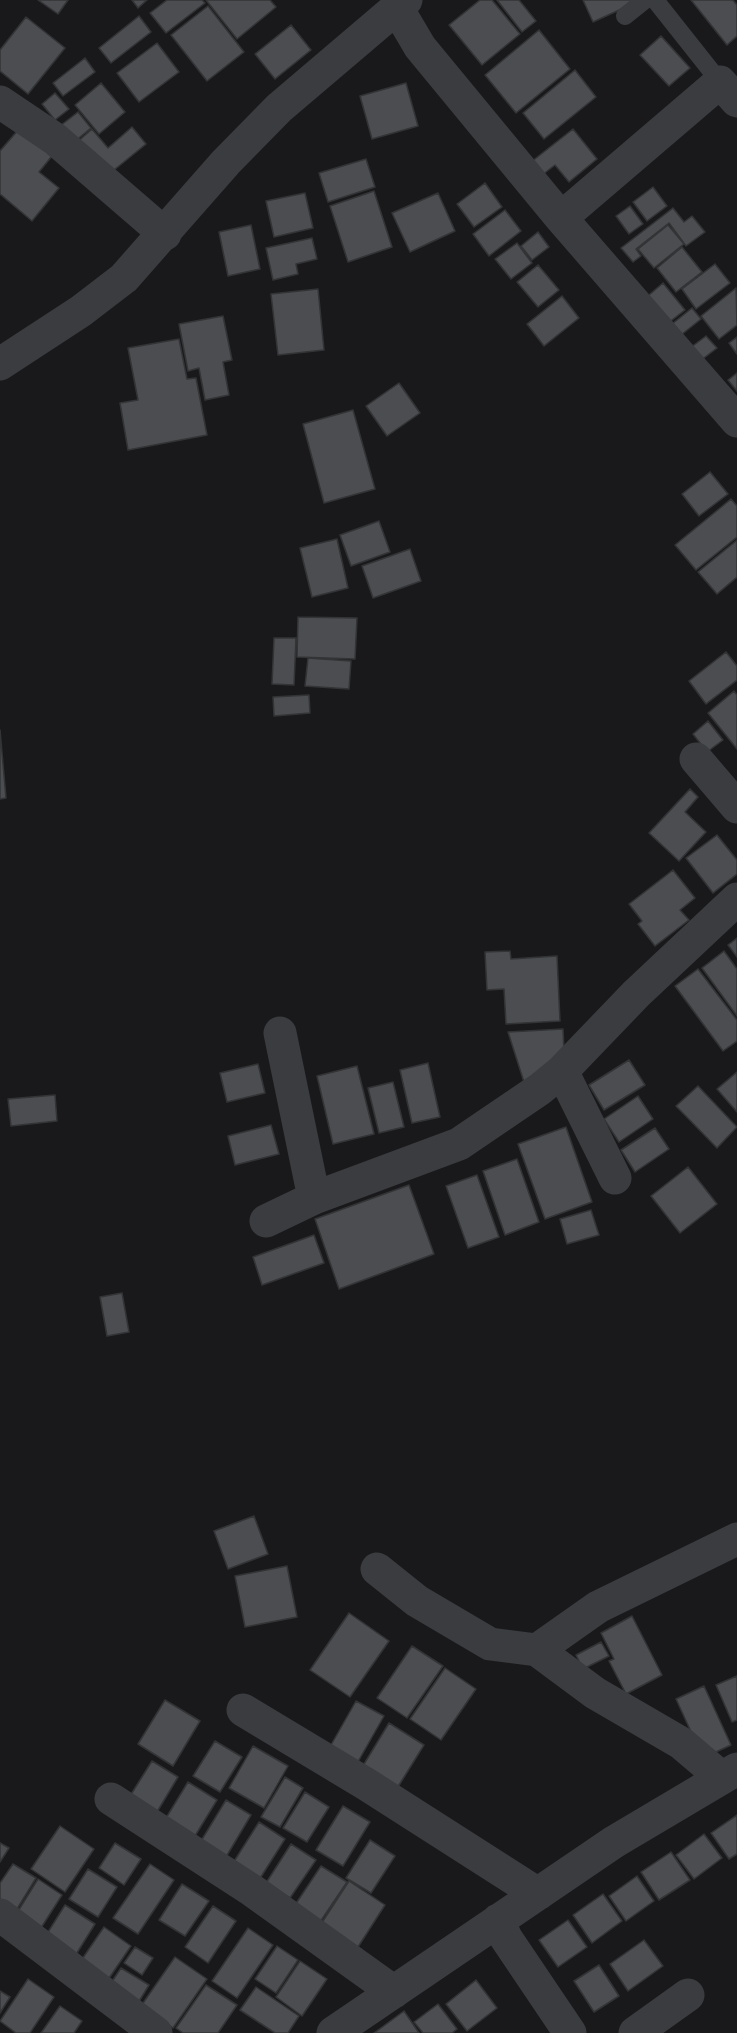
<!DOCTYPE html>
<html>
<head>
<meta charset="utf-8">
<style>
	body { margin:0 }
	canvas { display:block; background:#19191b }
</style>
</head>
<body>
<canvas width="737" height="2033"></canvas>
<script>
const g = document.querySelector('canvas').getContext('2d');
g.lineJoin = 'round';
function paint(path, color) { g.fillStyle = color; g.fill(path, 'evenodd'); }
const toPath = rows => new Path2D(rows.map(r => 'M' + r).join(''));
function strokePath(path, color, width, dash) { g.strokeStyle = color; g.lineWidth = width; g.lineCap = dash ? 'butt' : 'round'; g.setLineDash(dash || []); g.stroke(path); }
const building = toPath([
	[38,0,68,0,58,14,38,0],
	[132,0,147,0,138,8,132,0],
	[167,0,202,0,205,3,166,33,150,13,167,0],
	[206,0,270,0,276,7,237,39,206,0],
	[480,0,492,0,520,34,482,65,449,25,480,0],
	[497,0,519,0,536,21,522,32,497,0],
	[583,0,641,0,593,22,583,0],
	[691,0,733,0,737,5,737,36,727,45,691,0],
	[208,6,244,52,207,81,171,35,208,6],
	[139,16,151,32,111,63,99,48,139,16],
	[26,17,65,48,28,94,0,71,0,50,26,17],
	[291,25,311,50,275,79,255,54,291,25],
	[539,30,570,69,516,113,485,75,539,30],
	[661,36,690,68,669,86,640,55,661,36],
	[157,43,179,72,139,102,117,73,157,43],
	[85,58,95,72,63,96,53,83,85,58],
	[575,70,596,97,544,139,523,113,575,70],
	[101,83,125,112,99,134,75,105,101,83],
	[406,83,418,126,372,139,360,96,406,83],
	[55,93,69,109,55,120,42,104,55,93],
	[78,112,91,128,74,142,60,126,78,112],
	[132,127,146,144,103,179,75,144,92,129,108,148,132,127],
	[19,129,52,156,39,172,59,188,32,221,0,194,0,151,19,129],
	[573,129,597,159,569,182,555,165,542,175,531,162,573,129],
	[366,159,375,187,328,202,319,173,366,159],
	[485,183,502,207,474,227,457,204,485,183],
	[653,187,667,206,647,221,633,202,653,187],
	[374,191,392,247,348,262,330,206,374,191],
	[305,193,313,228,274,237,266,201,305,193],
	[438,193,455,231,410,252,392,213,438,193],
	[630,206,643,224,629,234,616,216,630,206],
	[673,208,684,222,692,216,705,232,686,246,669,223,636,249,641,256,633,262,621,248,673,208],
	[505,210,521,231,489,256,473,234,505,210],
	[251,225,260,269,228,276,219,232,251,225],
	[668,225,684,244,654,268,638,249,668,225],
	[538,232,549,247,532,260,521,246,538,232],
	[312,238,317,259,296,264,298,274,273,280,266,248,312,238],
	[517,243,532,263,511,279,495,259,517,243],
	[682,247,702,272,676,292,657,268,682,247],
	[715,264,730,283,696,309,682,289,715,264],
	[538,265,559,290,538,307,517,282,538,265],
	[663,283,685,310,663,327,642,301,663,283],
	[736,288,737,325,719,339,701,316,736,288],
	[318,289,324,350,278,355,271,294,318,289],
	[562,296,579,318,544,346,527,324,562,296],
	[692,308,701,319,676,339,667,328,692,308],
	[223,316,232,360,223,362,229,395,205,400,199,368,188,371,179,324,223,316],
	[706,336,717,348,696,364,686,351,706,336],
	[737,337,737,354,729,343,737,337],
	[179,339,187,379,196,378,207,435,128,450,120,403,138,400,128,348,179,339],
	[737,373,737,391,728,380,737,373],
	[399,383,420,413,387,436,366,406,399,383],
	[353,410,375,489,324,503,303,424,353,410],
	[710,472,728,494,699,516,682,494,710,472],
	[731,499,737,506,737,537,696,570,675,545,731,499],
	[379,521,390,552,351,566,340,535,379,521],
	[337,539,348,588,312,597,300,548,337,539],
	[737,540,737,577,717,594,698,572,737,540],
	[410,549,421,581,373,598,362,566,410,549],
	[298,617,357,618,355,659,297,657,298,617],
	[274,638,296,638,294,685,272,684,274,638],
	[726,652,737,666,737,680,706,704,689,681,726,652],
	[308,658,351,661,349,689,305,686,308,658],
	[734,691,737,695,737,749,708,713,734,691],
	[309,695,310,713,274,716,273,697,309,695],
	[708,721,723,740,707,752,693,734,708,721],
	[0,730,6,798,0,799,0,730],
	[690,789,698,797,685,812,706,832,679,861,649,833,690,789],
	[717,835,737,860,737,874,713,893,686,858,717,835],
	[673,870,695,898,680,910,689,920,655,946,638,924,642,921,629,904,673,870],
	[737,938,737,957,728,945,737,938],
	[510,951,511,959,557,956,560,1021,506,1024,504,989,487,990,485,952,510,951],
	[724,951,737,969,737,1016,702,968,724,951],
	[698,969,737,1020,737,1041,723,1051,675,986,698,969],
	[563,1029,564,1052,524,1082,508,1032,563,1029],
	[629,1060,645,1085,604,1110,589,1085,629,1060],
	[428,1063,440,1117,412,1123,400,1070,428,1063],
	[258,1064,265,1093,227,1102,220,1073,258,1064],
	[357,1066,374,1134,333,1144,317,1076,357,1066],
	[737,1072,737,1112,717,1089,737,1072],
	[393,1082,404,1127,379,1133,368,1088,393,1082],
	[698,1086,737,1127,717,1148,676,1106,698,1086],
	[55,1095,57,1121,11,1126,8,1099,55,1095],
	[638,1096,653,1119,619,1142,604,1119,638,1096],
	[271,1125,279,1154,235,1165,228,1136,271,1125],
	[566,1127,592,1202,545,1219,518,1144,566,1127],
	[655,1128,669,1149,635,1172,621,1150,655,1128],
	[517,1159,539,1222,505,1235,483,1171,517,1159],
	[688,1167,717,1204,680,1233,651,1196,688,1167],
	[477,1175,499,1237,468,1248,446,1186,477,1175],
	[409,1185,434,1254,339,1289,315,1219,409,1185],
	[591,1210,599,1235,567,1244,560,1219,591,1210],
	[314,1235,324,1263,262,1285,253,1257,314,1235],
	[122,1293,129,1332,107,1336,100,1297,122,1293],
	[254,1516,268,1554,228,1569,214,1531,254,1516],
	[287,1566,297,1617,245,1627,235,1576,287,1566],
	[349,1613,389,1641,350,1697,310,1670,349,1613],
	[632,1616,662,1675,626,1694,609,1661,614,1659,601,1633,632,1616],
	[601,1642,609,1656,583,1669,576,1655,601,1642],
	[412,1646,443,1666,407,1718,377,1698,412,1646],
	[445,1668,476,1689,441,1740,410,1719,445,1668],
	[737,1676,737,1720,732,1722,716,1685,737,1676],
	[704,1686,731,1745,703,1758,676,1699,704,1686],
	[165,1700,200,1721,173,1766,138,1744,165,1700],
	[356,1701,384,1716,355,1767,327,1752,356,1701],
	[389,1723,424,1745,396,1790,361,1769,389,1723],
	[215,1741,242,1757,220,1792,193,1776,215,1741],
	[253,1746,288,1766,264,1808,229,1788,253,1746],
	[152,1761,178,1777,157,1812,130,1796,152,1761],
	[285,1777,303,1788,280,1827,261,1817,285,1777],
	[188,1782,217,1800,195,1836,166,1818,188,1782],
	[305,1792,329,1807,307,1842,283,1828,305,1792],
	[226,1800,251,1815,226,1857,201,1841,226,1800],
	[343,1806,370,1822,343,1866,316,1850,343,1806],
	[737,1815,737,1854,729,1859,711,1833,737,1815],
	[259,1822,285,1839,259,1880,233,1863,259,1822],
	[60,1826,94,1849,65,1892,31,1869,60,1826],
	[704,1834,722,1858,694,1879,676,1855,704,1834],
	[370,1840,395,1856,371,1893,346,1878,370,1840],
	[0,1843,9,1848,0,1862,0,1843],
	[115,1843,141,1859,124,1885,99,1868,115,1843],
	[291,1844,316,1860,290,1898,266,1883,291,1844],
	[671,1852,690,1880,659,1900,641,1872,671,1852],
	[13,1864,36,1878,17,1909,0,1899,0,1883,13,1864],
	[150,1864,174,1880,138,1934,113,1918,150,1864],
	[321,1866,347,1882,320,1922,295,1905,321,1866],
	[88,1869,117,1887,98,1917,69,1899,88,1869],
	[637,1876,654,1901,626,1921,609,1896,637,1876],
	[38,1879,62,1895,39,1931,15,1916,38,1879],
	[349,1881,385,1905,358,1947,321,1924,349,1881],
	[182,1884,209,1901,185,1936,159,1920,182,1884],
	[603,1894,622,1921,592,1943,573,1915,603,1894],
	[65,1905,95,1924,75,1956,45,1937,65,1905],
	[213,1906,236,1921,208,1963,185,1947,213,1906],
	[568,1920,587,1947,558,1967,539,1940,568,1920],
	[104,1927,131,1946,103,1987,76,1968,104,1927],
	[248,1928,273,1945,237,1998,212,1981,248,1928],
	[644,1940,663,1966,628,1991,610,1964,644,1940],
	[277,1946,298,1960,276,1993,255,1979,277,1946],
	[135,1947,153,1958,142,1975,124,1963,135,1947],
	[175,1957,207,1979,173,2028,141,2006,175,1957],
	[300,1961,327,1979,302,2016,276,1997,300,1961],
	[599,1965,619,1996,594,2012,574,1981,599,1965],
	[121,1968,149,1985,135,2008,107,1989,121,1968],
	[28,1979,54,1997,30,2033,16,2033,0,2021,28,1979],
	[476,1980,497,2008,467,2031,446,2004,476,1980],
	[206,1985,237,2005,218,2033,183,2033,176,2028,206,1985],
	[256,1987,299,2016,288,2033,275,2033,240,2010,256,1987],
	[0,1991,10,1997,0,2013,0,1991],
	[438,2004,457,2029,452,2033,423,2033,414,2022,438,2004],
	[60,2006,82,2021,74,2033,41,2033,60,2006],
	[404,2011,419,2033,374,2033,404,2011]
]);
const lane = toPath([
	[655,0,720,82],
	[625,16,645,0]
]);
const street = toPath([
	[397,8,420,47,561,218,737,421],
	[0,102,55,139,165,234],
	[561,218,720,82,737,101],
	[0,364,81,311,124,278,226,162,279,108,406,0],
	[696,759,737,807],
	[280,1033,314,1198],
	[562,1071,615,1178],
	[266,1221,314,1198,459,1144,540,1089,562,1071,636,994,737,899],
	[377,1569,417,1601,490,1644,537,1650,595,1693,681,1743,721,1777],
	[537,1650,598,1607,737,1539],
	[243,1710,366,1784,538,1894],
	[111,1799,253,1891,394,1992],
	[0,1915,156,2033],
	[498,1920,506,1938,570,2033],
	[333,2033,614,1842,737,1769],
	[635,2033,688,1995]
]);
paint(building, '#4b4d50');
strokePath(building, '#333436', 1.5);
strokePath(lane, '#3a3c3f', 18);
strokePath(street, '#3a3c3f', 33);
</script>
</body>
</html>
